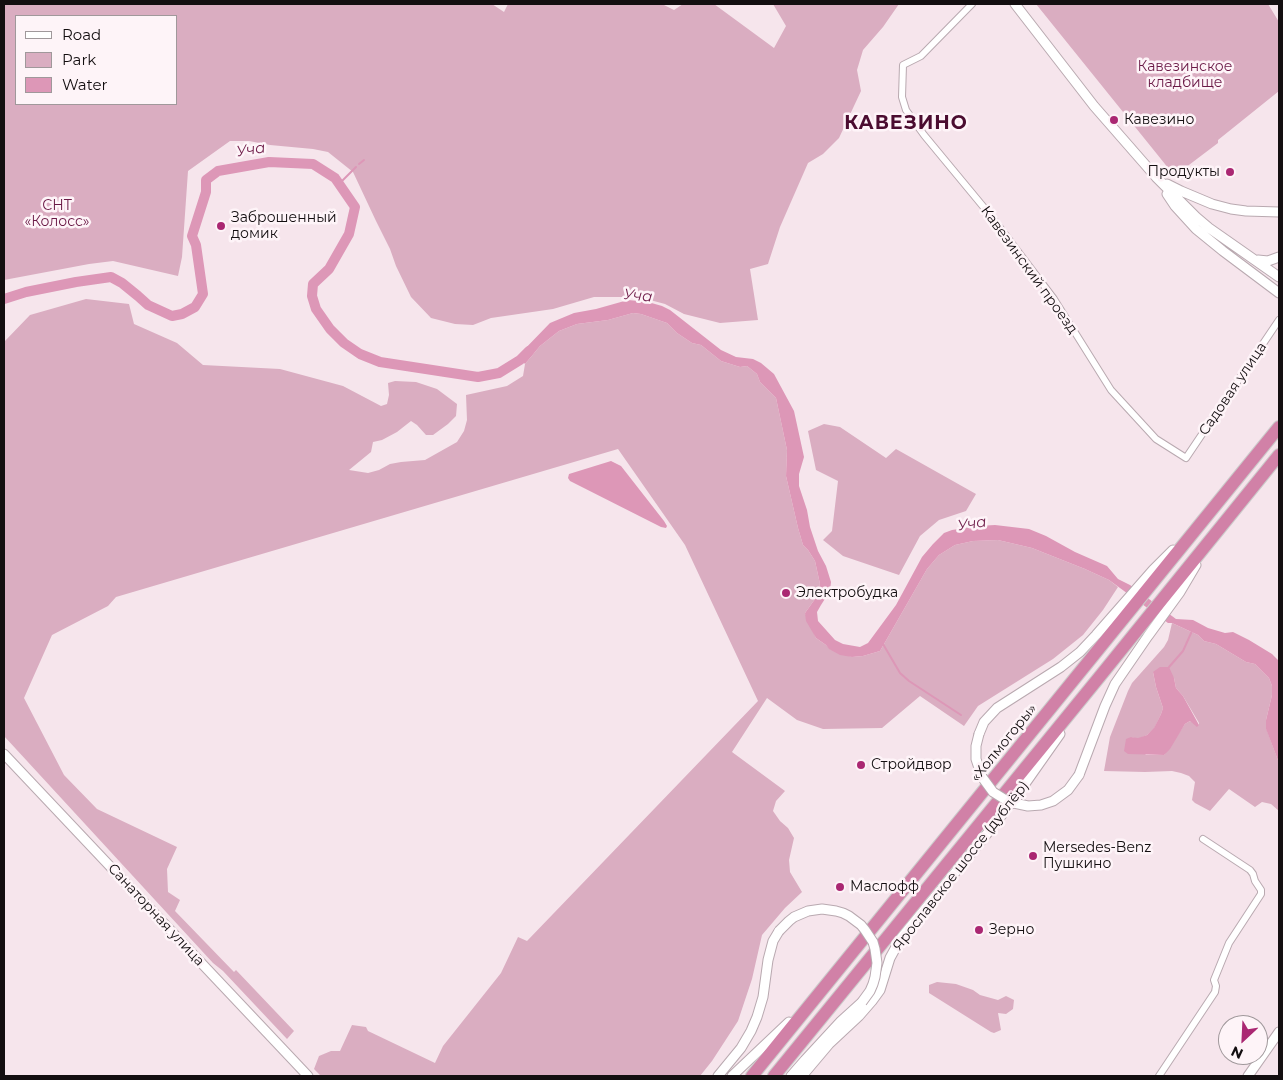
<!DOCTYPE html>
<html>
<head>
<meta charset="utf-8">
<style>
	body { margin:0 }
	#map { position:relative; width:1283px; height:1080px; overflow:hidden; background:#f6e5ec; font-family:Montserrat,sans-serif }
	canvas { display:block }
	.frame { position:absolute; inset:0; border:5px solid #130e10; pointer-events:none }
	.legend { position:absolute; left:15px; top:15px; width:162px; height:90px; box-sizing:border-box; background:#fef4f8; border:1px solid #a0989b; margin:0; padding:6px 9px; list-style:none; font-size:15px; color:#130e10 }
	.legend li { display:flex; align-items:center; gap:10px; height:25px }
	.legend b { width:25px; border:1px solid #a0989b }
	.north { position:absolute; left:1218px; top:1015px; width:50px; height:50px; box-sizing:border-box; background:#fef4f8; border:1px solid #a0989b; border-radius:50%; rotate:205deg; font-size:14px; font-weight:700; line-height:20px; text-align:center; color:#130e10 }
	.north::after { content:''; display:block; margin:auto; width:18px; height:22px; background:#aa2772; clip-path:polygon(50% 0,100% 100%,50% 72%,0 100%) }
</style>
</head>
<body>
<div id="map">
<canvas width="1283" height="1080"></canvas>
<div class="frame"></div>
<ul class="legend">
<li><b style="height:6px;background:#fff"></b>Road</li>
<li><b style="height:14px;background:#daadc1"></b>Park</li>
<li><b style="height:14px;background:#dd97b7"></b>Water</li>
</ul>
<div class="north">N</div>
</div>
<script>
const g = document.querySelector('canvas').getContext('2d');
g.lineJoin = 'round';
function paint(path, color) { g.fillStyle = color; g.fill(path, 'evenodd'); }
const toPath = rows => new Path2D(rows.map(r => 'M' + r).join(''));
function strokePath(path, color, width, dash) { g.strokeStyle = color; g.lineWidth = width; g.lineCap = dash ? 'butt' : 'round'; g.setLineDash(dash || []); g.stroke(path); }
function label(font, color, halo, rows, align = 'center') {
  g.font = font + ' Montserrat,sans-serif'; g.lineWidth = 5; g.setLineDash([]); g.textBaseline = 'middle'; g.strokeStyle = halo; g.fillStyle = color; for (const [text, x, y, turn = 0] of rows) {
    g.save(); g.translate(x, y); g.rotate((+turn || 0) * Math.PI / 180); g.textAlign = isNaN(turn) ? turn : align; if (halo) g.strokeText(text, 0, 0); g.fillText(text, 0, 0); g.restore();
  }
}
const green = toPath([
	[4,4,492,4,504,12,508,4,662,4,674,10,683,4,714,4,774,48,786,26,773,4,899,4,883,27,863,50,857,70,861,91,839,138,823,154,808,163,780,227,768,264,750,269,758,320,720,323,684,314,665,304,639,297,594,297,553,309,491,318,473,325,455,324,431,318,411,297,396,266,390,249,376,221,353,172,328,152,313,149,270,145,249,141,230,141,188,171,182,257,178,276,113,261,89,264,4,280],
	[176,16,176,104,16,104,16,16],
	[1036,4,1268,4,1279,22,1279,91,1218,140,1218,143,1181,171,1173,174],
	[86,299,129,304,134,324,177,343,203,365,280,369,343,386,381,406,387,404,389,395,388,383,395,381,416,382,437,389,457,404,456,416,448,424,433,435,426,435,417,425,411,421,397,432,382,440,373,442,371,452,349,470,368,473,379,470,390,464,401,462,425,460,457,442,464,431,467,420,466,395,507,386,523,376,525,364,540,346,559,331,577,324,608,320,633,313,641,314,667,323,677,333,692,343,701,345,721,361,740,367,747,366,757,374,760,382,776,398,787,450,786,476,798,528,803,545,808,550,815,561,820,584,815,599,805,613,816,638,826,645,830,649,852,657,863,656,880,651,927,569,939,555,955,545,973,541,998,540,1032,548,1085,569,1109,580,1118,587,1103,610,1083,635,1053,659,978,706,964,726,920,696,882,728,823,729,797,720,767,698,732,752,785,791,776,801,773,811,780,821,788,828,794,838,789,860,790,872,802,892,785,908,762,935,752,979,738,1021,712,1061,700,1076,321,1076,314,1069,319,1056,331,1051,340,1051,352,1025,366,1027,368,1031,435,1063,443,1046,501,973,518,937,527,941,758,701,685,545,618,449,116,597,108,606,52,635,24,698,64,775,97,809,177,847,167,869,168,892,180,900,175,911,234,972,236,970,294,1031,287,1039,223,971,213,963,4,736,4,342,30,315],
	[824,424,840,427,886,458,896,449,976,494,966,511,939,520,920,536,899,575,843,556,823,540,832,531,838,481,816,470,808,431],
	[1172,623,1198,635,1204,641,1216,644,1246,662,1255,664,1269,678,1272,686,1272,695,1266,720,1266,728,1279,763,1279,811,1271,804,1262,802,1255,807,1229,789,1210,811,1195,803,1192,800,1195,782,1189,776,1181,773,1172,771,1145,772,1104,771,1110,737,1128,691,1132,683,1164,647,1168,640],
	[1153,672,1174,678,1176,688,1183,696,1199,723,1199,725,1190,721,1185,724,1164,755,1146,755,1131,737,1138,739,1147,735,1154,729,1161,714,1163,708,1156,687],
	[937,982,956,984,973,990,980,995,998,1000,1006,996,1014,1000,1013,1009,1006,1014,998,1013,1001,1030,994,1033,991,1032,929,993,929,985]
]);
const water = toPath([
	[628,300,648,302,662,306,670,310,721,350,736,357,753,359,761,363,774,374,794,411,804,457,799,474,799,486,807,510,810,527,818,551,826,566,831,582,830,591,821,605,817,612,818,621,835,640,843,644,860,647,868,643,896,605,922,557,933,544,944,533,952,530,978,526,995,525,1029,529,1046,536,1075,552,1107,566,1118,579,1130,585,1176,619,1193,620,1208,628,1225,633,1233,632,1249,640,1272,654,1279,661,1279,763,1266,729,1266,720,1272,695,1272,686,1269,678,1255,664,1246,662,1216,644,1204,641,1198,635,1172,623,1168,623,1109,580,1085,569,1032,548,998,540,973,541,955,545,939,555,927,569,880,651,863,656,852,657,840,655,829,649,826,645,816,638,806,621,805,613,815,599,820,584,815,561,808,550,803,545,798,528,786,476,787,450,776,398,760,382,757,374,747,366,740,367,721,361,701,345,692,343,677,333,667,323,641,314,633,313,608,320,577,324,559,331,540,346,525,364,518,356,550,323,574,313,596,309],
	[611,461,621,466,664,521,667,526,666,528,661,527,570,481,568,478,569,474],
	[1160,667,1169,667,1174,678,1176,688,1183,696,1199,725,1197,727,1190,721,1185,724,1170,749,1164,755,1128,754,1124,751,1126,739,1131,737,1138,738,1147,735,1154,728,1161,714,1163,708,1156,687,1153,672]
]);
const stream = toPath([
	[359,164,364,160],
	[339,184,356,167],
	[883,644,900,673,909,681,961,715],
	[1169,667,1183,651,1192,631]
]);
const river = toPath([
	[4,299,26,292,76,282,111,277,122,283,138,296,148,305,172,316,182,314,195,307,203,294,196,245,192,236,206,192,206,180,218,171,269,162,313,164,335,178,355,207,349,234,329,269,313,284,312,296,316,309,330,329,344,343,360,354,380,362,478,377,499,373,520,360,529,351]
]);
const street = toPath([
	[972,4,921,56,903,65,902,97,906,110,924,135,991,216,1054,299,1111,390,1156,439,1186,458,1279,320],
	[1159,1076,1215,992,1216,986,1214,980,1229,943,1261,894,1261,890,1255,881,1253,874,1250,870,1203,839]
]);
const secondary = toPath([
	[1015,4,1094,106,1156,177,1196,217,1209,228,1279,277],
	[1167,184,1181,191,1212,204,1231,209,1246,211,1279,212],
	[1167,194,1175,206,1196,229,1223,251,1279,293],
	[1258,260,1268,261,1279,257],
	[979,734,984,722,997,708,1061,667,1080,652,1096,635,1153,570,1173,550],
	[4,754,308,1076],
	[1079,775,1105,706,1115,684,1148,636,1180,592,1196,565],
	[718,1076,741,1048,751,1031,757,1017,763,997,768,960,773,941,779,931],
	[732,1076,789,1022],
	[791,1076,805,1060,841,1021,862,1002],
	[802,1076,829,1044,859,1016,872,1001,880,990,890,958,901,938,995,824,1022,788,1060,734],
	[1248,1076,1279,1032]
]);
const highway = toPath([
	[752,1076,1279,427],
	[774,1076,1101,675,1279,455]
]);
const secondaryBridge = toPath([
	[979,734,976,746,976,759,982,777,993,792,1009,802,1028,806,1041,805,1053,801,1068,790,1079,775],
	[779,931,789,921,794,917,808,911,822,909,836,911,843,913,849,916,861,925,865,930,873,942,875,949,877,963,875,977,873,984,870,991,862,1002]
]);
const markers = [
	[1114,120,5,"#aa2772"],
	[1230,172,5,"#aa2772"],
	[221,226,5,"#aa2772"],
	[786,593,5,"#aa2772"],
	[861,765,5,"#aa2772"],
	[1033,856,5,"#aa2772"],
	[840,887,5,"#aa2772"],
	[979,930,5,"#aa2772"]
];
const parkNames = [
	["Кавезинское",1185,67],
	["кладбище",1185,83],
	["СНТ",57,206],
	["«Колосс»",57,222]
];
const poiNames = [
	["Кавезино",1124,120],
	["Продукты",1220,172,"right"],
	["Заброшенный",231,218],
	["домик",231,234],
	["Электробудка",796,593],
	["Стройдвор",871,765],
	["Mersedes-Benz",1043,848],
	["Пушкино",1043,864],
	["Маслофф",850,887],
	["Зерно",989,930]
];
const streetNames = [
	["Кавезинский проезд",1029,270,54],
	["Садовая улица",1233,389,-56],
	["«Холмогоры»",1004,743,-51],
	["Ярославское шоссе (дублёр)",961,866,-52],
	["Санаторная улица",156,915,47]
];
const waterNames = [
	["Уча",251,150,-9],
	["Уча",638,296,5],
	["Уча",972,524,-8]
];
const districtNames = [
	["КАВЕЗИНО",906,123]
];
paint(green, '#daadc1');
paint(water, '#dd97b7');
strokePath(stream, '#dd97b7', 2);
strokePath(river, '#dd97b7', 10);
strokePath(street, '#b9a9b0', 8);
strokePath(secondary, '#b9a9b0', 11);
strokePath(highway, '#cbcaca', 14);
strokePath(street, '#fff', 6);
strokePath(secondary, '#fff', 9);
strokePath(highway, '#d181a7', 12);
strokePath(secondaryBridge, '#b9a9b0', 11, []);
strokePath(secondaryBridge, '#fff', 9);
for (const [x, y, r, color] of markers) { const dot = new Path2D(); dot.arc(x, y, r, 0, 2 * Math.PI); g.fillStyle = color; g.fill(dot); strokePath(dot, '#fef4f8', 2); }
label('14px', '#6a1946', '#fef4f8', parkNames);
label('14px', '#130e10', '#fef4f8', poiNames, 'left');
label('14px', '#130e10', '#fef4f8', streetNames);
label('italic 15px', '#72214d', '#fef4f8', waterNames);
g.letterSpacing = '1px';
label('bold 19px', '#4b0c30', '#fef4f8', districtNames);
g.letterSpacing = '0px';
</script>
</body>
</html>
